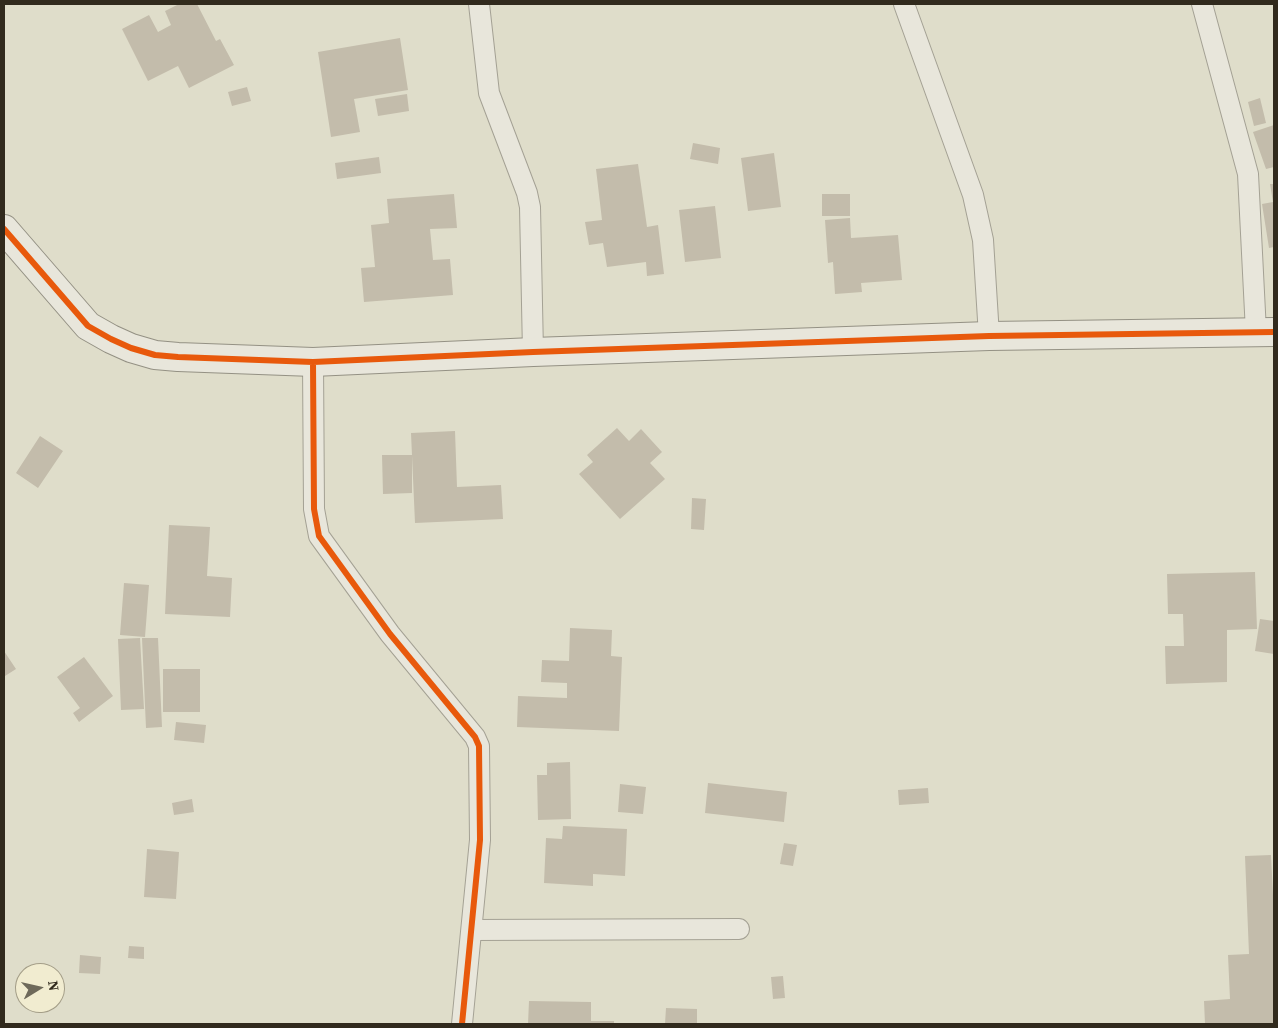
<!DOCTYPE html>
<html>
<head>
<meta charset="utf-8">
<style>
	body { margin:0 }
	#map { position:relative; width:1278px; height:1028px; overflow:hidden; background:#dfddca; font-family:"Source Serif 4",serif }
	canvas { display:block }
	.frame { position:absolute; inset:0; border:5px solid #312a1d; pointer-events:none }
	.north { position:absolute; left:15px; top:963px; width:50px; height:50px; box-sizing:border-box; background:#f1ecd0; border:1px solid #a49e88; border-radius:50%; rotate:81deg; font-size:14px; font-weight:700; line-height:20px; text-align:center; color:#312a1d }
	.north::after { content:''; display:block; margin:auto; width:18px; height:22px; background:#6e695a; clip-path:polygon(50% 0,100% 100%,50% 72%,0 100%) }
</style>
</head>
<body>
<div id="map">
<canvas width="1278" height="1028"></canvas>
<div class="frame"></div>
<div class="north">N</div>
</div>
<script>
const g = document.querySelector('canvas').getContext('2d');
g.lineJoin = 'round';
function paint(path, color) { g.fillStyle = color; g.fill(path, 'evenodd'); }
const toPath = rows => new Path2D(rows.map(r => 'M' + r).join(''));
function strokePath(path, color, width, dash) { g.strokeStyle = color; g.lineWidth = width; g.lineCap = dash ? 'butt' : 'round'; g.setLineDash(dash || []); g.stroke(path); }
const building = toPath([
	[179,4,197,4,216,41,220,39,234,65,189,88,178,66,148,81,122,29,149,15,158,32,171,25,165,11],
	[400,38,408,90,354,99,360,132,331,137,318,52],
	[247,87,251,101,232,106,228,92],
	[407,94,409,111,378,116,375,99],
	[1260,98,1266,123,1254,126,1248,102],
	[1274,125,1274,167,1266,169,1253,132],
	[693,143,720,148,718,164,690,159],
	[774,153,781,207,748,211,741,158],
	[379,157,381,173,337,179,335,163],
	[638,164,647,227,658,225,664,274,647,276,646,262,607,267,603,243,589,245,585,222,602,220,596,169],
	[1270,184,1274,184,1274,247,1269,248,1262,204,1273,202],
	[454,194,457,228,430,229,433,260,450,259,453,295,364,302,361,268,375,267,371,225,389,223,387,199],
	[822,194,850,194,850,216,822,216],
	[715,206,721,258,685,262,679,210],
	[850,218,851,238,898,235,902,280,861,283,862,292,835,294,833,262,828,263,825,220],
	[617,428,629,441,641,429,662,452,650,463,665,479,620,519,579,474,593,462,587,455],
	[455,431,457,487,501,485,503,519,415,523,411,433],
	[40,436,63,451,38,488,16,473],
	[382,455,412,455,412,493,383,494],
	[692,498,706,499,704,530,691,529],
	[169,525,210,527,207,576,232,578,230,617,165,614],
	[1255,572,1257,629,1227,630,1227,682,1166,684,1165,646,1184,646,1183,614,1168,614,1167,574],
	[124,583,149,585,145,637,120,635],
	[1260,619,1274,621,1274,654,1255,651],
	[570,628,612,630,611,656,622,657,619,731,517,727,518,696,567,698,567,683,541,682,542,660,569,661],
	[140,638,144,709,121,710,118,639],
	[142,638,158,638,162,727,146,728],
	[4,651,16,669,5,676,4,675],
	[84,657,113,696,79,722,73,713,80,708,57,677],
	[163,669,200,669,200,712,163,712],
	[176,722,206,725,204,743,174,740],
	[570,762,571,819,538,820,537,775,547,775,547,763],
	[708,783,787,792,784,822,705,813],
	[620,784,646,787,643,814,618,812],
	[928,788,929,803,899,805,898,790],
	[192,799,194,812,174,815,172,803],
	[563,826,627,829,625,876,593,874,593,886,544,883,546,838,562,839],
	[784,843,797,845,793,866,780,864],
	[147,849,179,852,176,899,144,897],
	[1271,855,1274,915,1274,1024,1205,1024,1204,1001,1230,999,1228,955,1249,954,1245,856],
	[129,946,144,947,144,959,128,958],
	[80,955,101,957,100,974,79,973],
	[783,976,785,998,773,999,771,977],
	[529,1001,591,1002,591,1021,614,1021,614,1024,528,1024],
	[666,1008,697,1009,697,1024,665,1024]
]);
const street = toPath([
	[479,4,489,93,527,193,530,207,533,352],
	[904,4,973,195,983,240,989,336],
	[1202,4,1248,174,1256,332],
	[313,362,314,509,319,536,390,634,475,737,479,746,480,840,462,1024],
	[472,930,739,929]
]);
const secondary = toPath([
	[4,229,88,326,111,339,131,348,155,355,178,357,313,362,533,352,989,336,1274,332]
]);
const cycleway = toPath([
	[4,229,88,326,111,339,131,348,155,355,178,357,313,362,533,352,989,336,1274,332],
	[313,362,314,509,319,536,390,634,475,737,479,746,480,840,462,1024]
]);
paint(building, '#c3bcab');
strokePath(street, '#a4a194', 22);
strokePath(secondary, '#949184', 30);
strokePath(street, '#e8e6db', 20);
strokePath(secondary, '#e8e6db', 28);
strokePath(cycleway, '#e8590c', 6);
</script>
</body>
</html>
